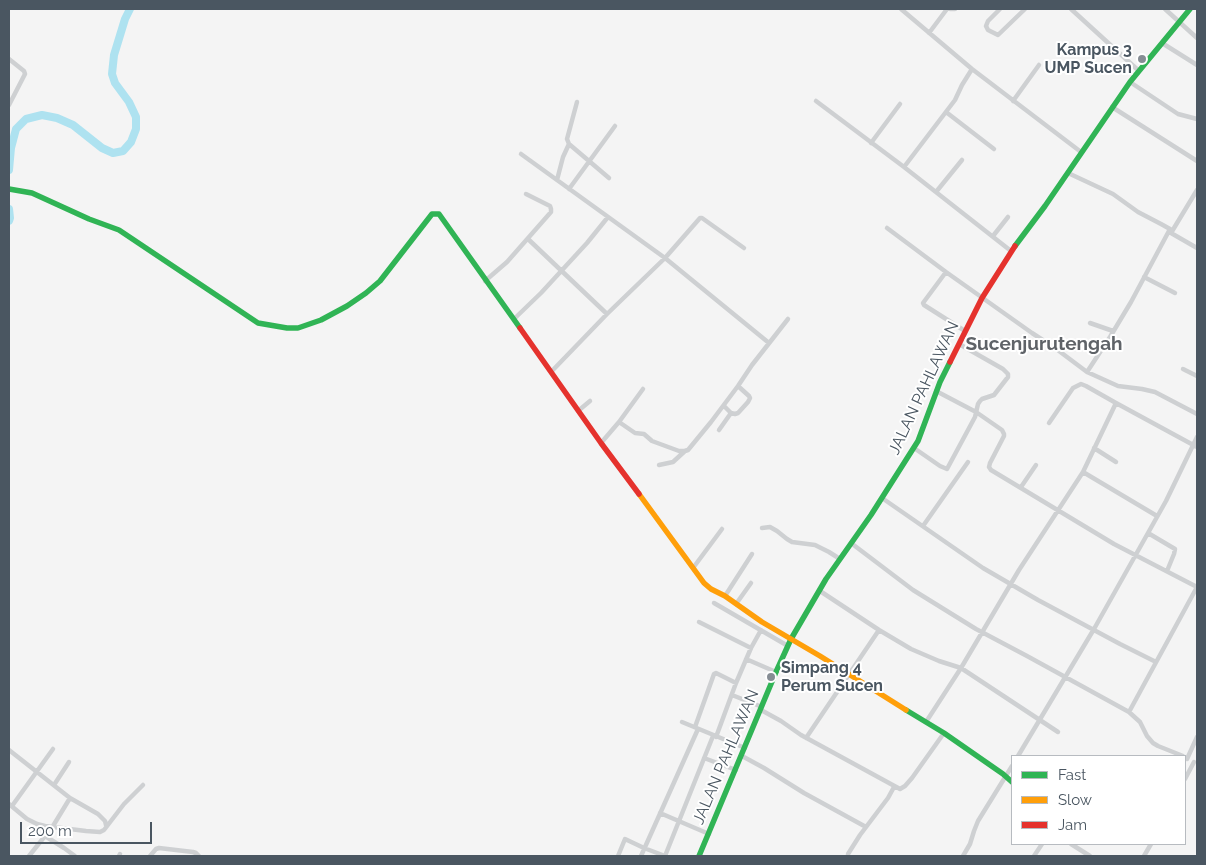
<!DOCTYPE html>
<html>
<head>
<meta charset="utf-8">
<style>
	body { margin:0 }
	#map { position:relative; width:1206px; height:865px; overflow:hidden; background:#f4f4f4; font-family:Raleway,sans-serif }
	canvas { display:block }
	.frame { position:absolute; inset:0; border:10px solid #4a5661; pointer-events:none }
	.legend { position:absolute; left:1011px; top:755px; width:175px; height:90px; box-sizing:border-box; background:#fff; border:1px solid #b7bbc0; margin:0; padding:6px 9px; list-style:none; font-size:15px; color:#4a5661 }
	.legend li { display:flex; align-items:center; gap:10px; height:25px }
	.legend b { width:25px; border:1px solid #b7bbc0 }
	.scale { position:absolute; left:20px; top:822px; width:132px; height:22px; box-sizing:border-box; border:2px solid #4a5661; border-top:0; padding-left:6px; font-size:15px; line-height:18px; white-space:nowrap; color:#4a5661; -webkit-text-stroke:4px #fff; paint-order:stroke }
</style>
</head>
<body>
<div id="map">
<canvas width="1206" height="865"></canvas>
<div class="frame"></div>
<ul class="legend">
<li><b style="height:6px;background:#30b455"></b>Fast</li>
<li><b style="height:6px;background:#ff9f0a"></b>Slow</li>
<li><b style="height:6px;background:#e5322d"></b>Jam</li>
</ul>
<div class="scale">200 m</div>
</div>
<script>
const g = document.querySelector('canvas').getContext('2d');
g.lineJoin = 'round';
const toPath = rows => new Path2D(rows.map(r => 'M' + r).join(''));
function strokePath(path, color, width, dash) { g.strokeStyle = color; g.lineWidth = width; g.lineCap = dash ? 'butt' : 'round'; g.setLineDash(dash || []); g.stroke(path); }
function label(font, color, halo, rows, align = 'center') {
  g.font = font + ' Raleway,sans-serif'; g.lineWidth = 4; g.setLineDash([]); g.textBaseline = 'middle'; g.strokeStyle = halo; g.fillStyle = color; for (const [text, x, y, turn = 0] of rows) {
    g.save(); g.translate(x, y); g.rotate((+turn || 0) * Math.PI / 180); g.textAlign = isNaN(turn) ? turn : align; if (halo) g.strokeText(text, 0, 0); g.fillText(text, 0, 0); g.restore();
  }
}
const river = toPath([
	[9,170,11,148,16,129,26,119,42,115,57,118,73,125,102,148,113,153,123,151,131,142,136,129,136,117,129,102,115,83,112,74,114,55,125,19,130,9],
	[9,209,10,218,9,221]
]);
const street = toPath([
	[901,9,972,69,1081,152],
	[950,9,955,9],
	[1000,9,988,21,986,26,988,30,998,35,1025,9],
	[1071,9,1139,71],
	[1165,9,1197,38],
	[929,33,947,9],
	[1162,43,1197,65],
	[9,59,24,71,25,74,9,105],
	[1130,82,1178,114,1197,119],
	[816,101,904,167,1011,251],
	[1013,101,1039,65],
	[1112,107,1197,161],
	[946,112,994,149],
	[871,143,900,104],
	[569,144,567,139,577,102],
	[521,154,665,258,769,343],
	[904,167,955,100,962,85,972,69],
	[1068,173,1113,194,1138,212,1161,224,1170,229,1171,233,1197,248],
	[557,180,563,157,569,144,609,178],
	[569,189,615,126],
	[936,192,962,160],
	[887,228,946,272,1032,333,1055,348,1087,372,1118,386,1142,389,1155,392,1197,414],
	[1171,233,1197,190],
	[993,236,1008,217],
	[528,239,607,314],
	[946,272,923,303,924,305,965,331],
	[1144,277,1175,293],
	[485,281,507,262,551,212,551,209,550,206,526,194],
	[514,319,541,293,587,243,608,217],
	[1090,323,1113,331],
	[1183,369,1197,376],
	[551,372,607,314,665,258,700,218,702,218,744,248],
	[1087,372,1110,337,1131,302,1170,229],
	[643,389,619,422,635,433,644,434,652,441,679,451,685,451,688,450,711,422,738,386,752,365,788,319],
	[936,391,976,412,1002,430,1004,434,1004,436,990,463,989,467,991,470,1114,544,1197,587,1129,712],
	[724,406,731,413,735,414,738,413,748,402,750,398,749,396,738,386],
	[578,411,590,401],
	[1049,423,1073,388,1081,384,1086,386,1116,403,1197,447],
	[719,430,731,413],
	[601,443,619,422],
	[914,448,940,466,947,469,975,417,978,404,980,401,982,399,994,395,1008,377,1008,374,1003,369,959,344],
	[1094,448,1116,462],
	[659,465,673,462,685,451],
	[1083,472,1157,516],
	[1021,487,1036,465],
	[882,498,983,568,1038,600,1120,644,1156,662],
	[923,526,968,462],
	[762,528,770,527,777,531,787,539,792,542,815,545,829,552,840,559],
	[1148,533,1175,549,1174,554,1167,571],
	[851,543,913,590,976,629,1027,656,1129,712,1140,722,1147,736,1153,743,1158,746,1183,756],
	[693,568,722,529],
	[820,591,879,630,911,649,939,661,961,668,1058,732],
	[725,596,752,554],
	[714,603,788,646],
	[736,604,751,583],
	[699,622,751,648],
	[746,659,776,672],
	[732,695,762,707],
	[761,710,781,721,801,735,900,789,905,786,912,778,944,733],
	[682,722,745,748],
	[926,722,961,668,1019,570,1083,472,1116,403],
	[695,727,714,674,716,673,736,683],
	[716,737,736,683,751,648,761,630],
	[806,738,879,630],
	[9,750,70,798,98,814,105,821,106,825],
	[742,756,764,768,804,793,866,827],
	[1018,756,1094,629,1166,501,1197,437],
	[704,758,736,770],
	[1187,759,1197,737],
	[1185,779,1194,762],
	[54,785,69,762],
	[9,804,27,819,37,824,45,826,86,831,100,832,104,830,124,804,143,785],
	[12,806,53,749],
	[660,813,709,834],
	[45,826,45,836,64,848,75,856],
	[53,826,70,798],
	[1071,844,1090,856],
	[848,854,860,835,888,798,894,787],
	[29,856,45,836],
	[119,856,120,854],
	[150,856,156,849,159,848,193,852,196,853,199,856],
	[618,856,625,839,644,848,665,856],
	[641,856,698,729],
	[665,856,713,736],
	[963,856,970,844,974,831,978,821,1012,766],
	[1034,856,1042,844],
	[1144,856,1151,844]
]);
const fast = toPath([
	[9,189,32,193,89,219,119,230,258,323,287,328,298,328,321,320,347,306,366,293,380,281,432,214,439,214,520,328],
	[1015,246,1045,206,1130,82,1190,9],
	[906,710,944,733,1003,774,1012,782],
	[699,856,776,672,791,639,826,579,871,515,918,441,940,382,950,362]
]);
const slow = toPath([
	[639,494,704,583,711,589,725,596,762,622,820,656,906,710]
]);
const jam = toPath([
	[520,328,601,443,639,494],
	[950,362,982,298,1015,246]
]);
const markers = [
	[1142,59,5,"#868d94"],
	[771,677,5,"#868d94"]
];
const poiNames = [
	["Kampus 3",1132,50],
	["UMP Sucen",1132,68],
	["Simpang 4",781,668,"left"],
	["Perum Sucen",781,686,"left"]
];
const streetNames = [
	["JALAN PAHLAWAN",924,388,-65],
	["JALAN PAHLAWAN",726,757,-67]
];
const quarterNames = [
	["Sucenjurutengah",1044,344]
];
strokePath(river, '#aee2f0', 8);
strokePath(street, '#ced0d2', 4.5);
strokePath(fast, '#30b455', 5.5);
strokePath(slow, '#ff9f0a', 5.5);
strokePath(jam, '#e5322d', 5.5);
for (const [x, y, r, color] of markers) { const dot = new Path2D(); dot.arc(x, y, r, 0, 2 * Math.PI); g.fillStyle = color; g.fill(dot); strokePath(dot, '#fff', 2); }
label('bold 16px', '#4a5661', '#fff', poiNames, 'right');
label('16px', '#4a5661', '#fff', streetNames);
label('bold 19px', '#5f6368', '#fff', quarterNames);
</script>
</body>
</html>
